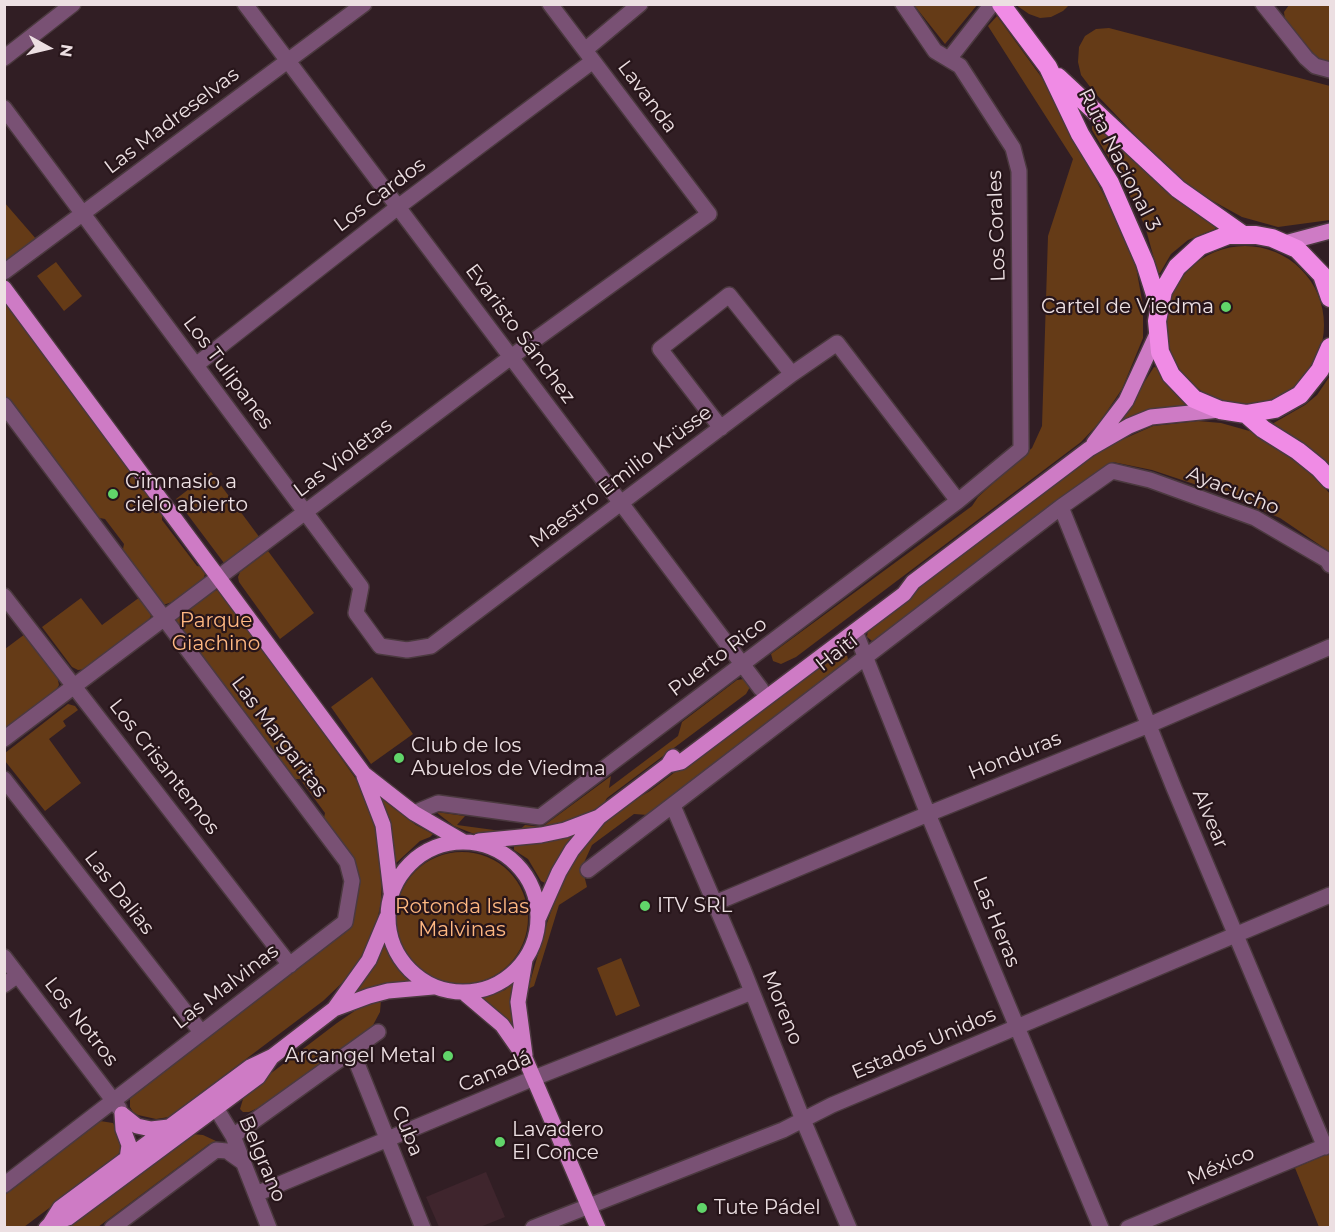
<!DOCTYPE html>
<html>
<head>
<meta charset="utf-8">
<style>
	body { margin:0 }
	#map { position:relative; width:1335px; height:1232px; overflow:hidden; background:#311e24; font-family:Montserrat,sans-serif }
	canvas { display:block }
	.frame { position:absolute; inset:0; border:6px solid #ecdfe2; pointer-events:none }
	.north { position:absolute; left:18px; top:18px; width:60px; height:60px; -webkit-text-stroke:4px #27151a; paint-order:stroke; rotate:98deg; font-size:16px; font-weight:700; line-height:24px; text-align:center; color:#ecdfe2 }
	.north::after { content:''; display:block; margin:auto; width:21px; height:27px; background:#ecdfe2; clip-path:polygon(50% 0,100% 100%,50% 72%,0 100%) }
</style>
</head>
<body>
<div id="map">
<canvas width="1335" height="1232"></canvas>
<div class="frame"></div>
<div class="north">N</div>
</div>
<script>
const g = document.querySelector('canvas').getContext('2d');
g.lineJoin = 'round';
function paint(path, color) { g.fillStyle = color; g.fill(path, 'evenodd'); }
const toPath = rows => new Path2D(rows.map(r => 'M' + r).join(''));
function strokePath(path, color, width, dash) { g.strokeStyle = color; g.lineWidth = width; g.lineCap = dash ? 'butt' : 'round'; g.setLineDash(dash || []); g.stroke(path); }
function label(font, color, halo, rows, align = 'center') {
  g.font = font + ' Montserrat,sans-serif'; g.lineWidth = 4.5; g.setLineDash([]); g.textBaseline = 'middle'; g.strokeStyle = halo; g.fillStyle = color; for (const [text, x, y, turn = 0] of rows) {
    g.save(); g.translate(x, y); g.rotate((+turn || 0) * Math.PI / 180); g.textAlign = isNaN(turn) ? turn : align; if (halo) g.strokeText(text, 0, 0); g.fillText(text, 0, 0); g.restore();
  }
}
const built = toPath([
	[486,1172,505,1217,480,1227,439,1227,426,1197]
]);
const green = toPath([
	[914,5,977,5,945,44],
	[1016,5,1069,5,1063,11,1051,17,1040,18,1029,14],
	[1289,5,1330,5,1330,64,1320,61,1285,20,1284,12],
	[997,16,1042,78,1133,250,1143,306,1143,338,1122,389,1099,423,1081,442,796,657,781,664,773,661,771,654,972,506,978,497,1032,448,1042,426,1048,236,1073,159,988,26],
	[1109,28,1330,86,1330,220,1278,227,1242,217,1182,184,1094,92,1081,75,1078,62,1079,47,1085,36,1096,29],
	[1092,126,1097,127,1134,159,1173,198,1215,225,1215,229,1188,240,1171,254,1160,273,1158,273,1145,226,1122,180,1092,130],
	[4,202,37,240,10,260,5,262],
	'1166 325a79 79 0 1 1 158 0a79 79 0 1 1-158 0Z',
	[56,262,82,296,64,311,37,276],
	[5,299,162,511,162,520,197,566,204,567,205,574,203,580,172,602,163,605,156,600,122,554,124,544,105,519,95,517,5,398],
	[1154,367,1158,368,1164,381,1178,396,1190,406,1151,409,1122,421,1121,419],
	[1330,376,1330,465,1303,443,1272,424,1305,405,1317,395],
	[1198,421,1221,423,1253,432,1292,457,1319,481,1330,494,1330,552,1280,518,1227,495,1152,470,1113,462,880,638,872,641,867,637,868,629,874,621,1082,464,1110,445,1153,426],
	[211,472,260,538,229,561,224,563,176,499],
	[268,551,314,613,280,639,239,582,238,577,240,572],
	[218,590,226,595,358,782,375,825,380,849,382,877,381,902,377,921,363,955,343,982,323,1001,169,1117,156,1119,138,1115,133,1112,130,1107,130,1097,346,929,357,886,323,823,325,813,300,779,290,779,177,629,176,621,180,613,209,591],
	[140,597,148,607,151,616,146,624,86,669,78,670,72,667,42,627,81,598,102,625],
	[25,634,57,676,59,685,55,692,5,730,5,649],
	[840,650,846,652,848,659,844,666,648,815,634,814,592,845,582,867,587,887,559,905,534,986,528,989,547,923,565,873,577,854,603,823,620,808,650,791,832,653],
	[372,677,413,734,371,764,331,707],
	[744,679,749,682,750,687,746,694,607,798,601,808,589,814,542,830,513,835,482,837,454,826,436,812,465,816,457,825,516,833,525,825,542,827,611,776,609,788,678,736,682,722,737,680],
	[68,704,75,706,78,710,63,721,66,726,49,739,81,783,45,811,5,761,5,753],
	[382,799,416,825,433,834,430,837,420,841,395,864,394,845],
	[579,830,549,880,545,883,541,881,528,859,514,850,514,845],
	'396 918a66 66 0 1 1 132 0a66 66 0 1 1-132 0Z',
	[383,946,386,947,397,967,412,979,413,983,355,992,374,964],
	[621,958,640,1006,616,1016,597,968],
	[512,983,515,983,515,1031,482,999,484,996,505,990],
	[381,1000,380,1012,372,1027,260,1107,249,1112,243,1112,240,1109,243,1099,249,1090,337,1023,359,1008],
	[100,1121,113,1123,121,1139,122,1147,117,1157,24,1227,5,1228,5,1195],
	[192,1134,203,1135,229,1147,209,1144,98,1227,65,1228],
	[1330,1153,1330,1227,1319,1227,1295,1168]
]);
const minor = toPath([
	[245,4,761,689],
	[1263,4,1306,58,1315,66,1330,70],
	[585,50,640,4],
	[4,58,73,4],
	[949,59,992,4],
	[4,108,361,587,356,613,380,646,407,650,431,646,792,374,837,343,958,501],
	[4,272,364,4],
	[196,365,398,207,593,61],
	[4,405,347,862,352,881,345,922,4,1185],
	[721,428,660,349,729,295,792,374],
	[1061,507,1174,788,1325,1147],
	[4,596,290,965],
	[855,631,928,814,1101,1228],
	[4,739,511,357,709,214,550,4],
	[4,779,201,1032],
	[673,806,743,969,803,1120,849,1228],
	[414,813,438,803,540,817,958,501,1021,449,1019,171,1013,148,960,66,935,51,903,4],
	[588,870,1061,507,1112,471,1150,480,1255,518,1327,560,1330,565],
	[715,903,928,814,1149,725,1330,647],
	[4,957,119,1108],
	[4,985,18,975],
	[352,1051,423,1228],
	[216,1108,233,1136,269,1228],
	[233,1136,378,1032],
	[256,1194,534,1078,752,992],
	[112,1228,216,1150,227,1151,244,1163],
	[533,1228,783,1130,832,1105,1330,895],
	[1128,1228,1330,1144]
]);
const major = toPath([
	[1285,243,1330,231],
	[4,288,364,774,414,813,462,841],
	[1094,443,1126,401,1157,334],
	[668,765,681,762,904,594,913,582,1089,449,1129,426,1151,417,1220,410],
	[364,776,383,825,391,892],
	[479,841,541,835,565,830,599,817],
	'388 917a75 75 0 1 1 150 0a75 75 0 1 1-150 0Z',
	[539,917,559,872,572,850,599,817,668,765,673,757],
	[463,992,502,1025,525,1058,598,1228],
	[334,1009,369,996,388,991,433,987],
	[525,1055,518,1002,525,960],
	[122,1114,137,1126,151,1129,169,1127],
	[122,1114,123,1129,129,1145,127,1159],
	[50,1224,68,1218,258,1077,271,1058],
	[46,1228,50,1224,60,1208,250,1067,273,1056,334,1009,369,960,387,917]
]);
const highway = toPath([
	[1001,4,1048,67,1080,134,1110,183,1145,263,1159,307],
	[1058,77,1178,189,1242,234],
	[1330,298,1322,275,1297,249,1272,238,1256,235,1228,235,1200,246,1177,267,1163,291,1157,321,1160,352,1171,375,1194,399,1220,410,1246,414,1275,409,1300,395,1320,370,1330,347],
	[1246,414,1263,429,1298,451,1319,468,1330,480]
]);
const markers = [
	[1226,307,6,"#61d56a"],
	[113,494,6,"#61d56a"],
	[399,758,6,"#61d56a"],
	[645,906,6,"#61d56a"],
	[448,1056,6,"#61d56a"],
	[500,1142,6,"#61d56a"],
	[702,1208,6,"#61d56a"]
];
const streetNames = [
	["Lavanda",647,97,53],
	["Las Madreselvas",172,121,-37],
	["Ruta Nacional 3",1119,160,63],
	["Los Cardos",380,195,-37],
	["Los Corales",997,226,-92],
	["Evaristo Sánchez",520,334,53],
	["Los Tulipanes",228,373,53],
	["Las Violetas",343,458,-37],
	["Maestro Emilio Krüsse",621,477,-37],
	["Ayacucho",1233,491,22],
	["Haití",837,653,-38],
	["Puerto Rico",718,657,-37],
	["Las Margaritas",279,737,53],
	["Honduras",1015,756,-22],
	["Los Crisantemos",164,767,52],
	["Alvear",1210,819,67],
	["Las Dalias",119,893,52],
	["Las Heras",996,922,68],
	["Las Malvinas",226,987,-37],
	["Moreno",782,1008,68],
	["Los Notros",81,1022,52],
	["Estados Unidos",924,1044,-23],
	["Canadá",495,1072,-23],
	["Cuba",407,1131,68],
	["Belgrano",262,1159,67],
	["México",1221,1166,-23]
];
const poiNames = [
	["Cartel de Viedma",1214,307,"right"],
	["Gimnasio a",125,482],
	["cielo abierto",125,505],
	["Club de los",411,746],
	["Abuelos de Viedma",411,769],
	["ITV SRL",657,906],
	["Arcangel Metal",436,1056,"right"],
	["Lavadero",512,1130],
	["El Conce",512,1153],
	["Tute Pádel",714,1208]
];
const parkNames = [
	["Parque",216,621],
	["Giachino",216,644],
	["Rotonda Islas",462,907],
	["Malvinas",462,930]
];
paint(built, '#3f252d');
paint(green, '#653b17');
strokePath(minor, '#4b393f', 18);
strokePath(major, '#4b393f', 18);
strokePath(highway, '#4b393f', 21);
strokePath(minor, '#795174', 15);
strokePath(major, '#ce7bc5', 15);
strokePath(highway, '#f08be5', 18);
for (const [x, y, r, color] of markers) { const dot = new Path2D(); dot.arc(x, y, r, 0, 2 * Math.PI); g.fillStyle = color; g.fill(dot); strokePath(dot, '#27151a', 2); }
label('20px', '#ecdfe2', '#27151a', streetNames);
label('20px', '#ecdfe2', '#27151a', poiNames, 'left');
label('20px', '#ffb882', '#27151a', parkNames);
</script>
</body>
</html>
